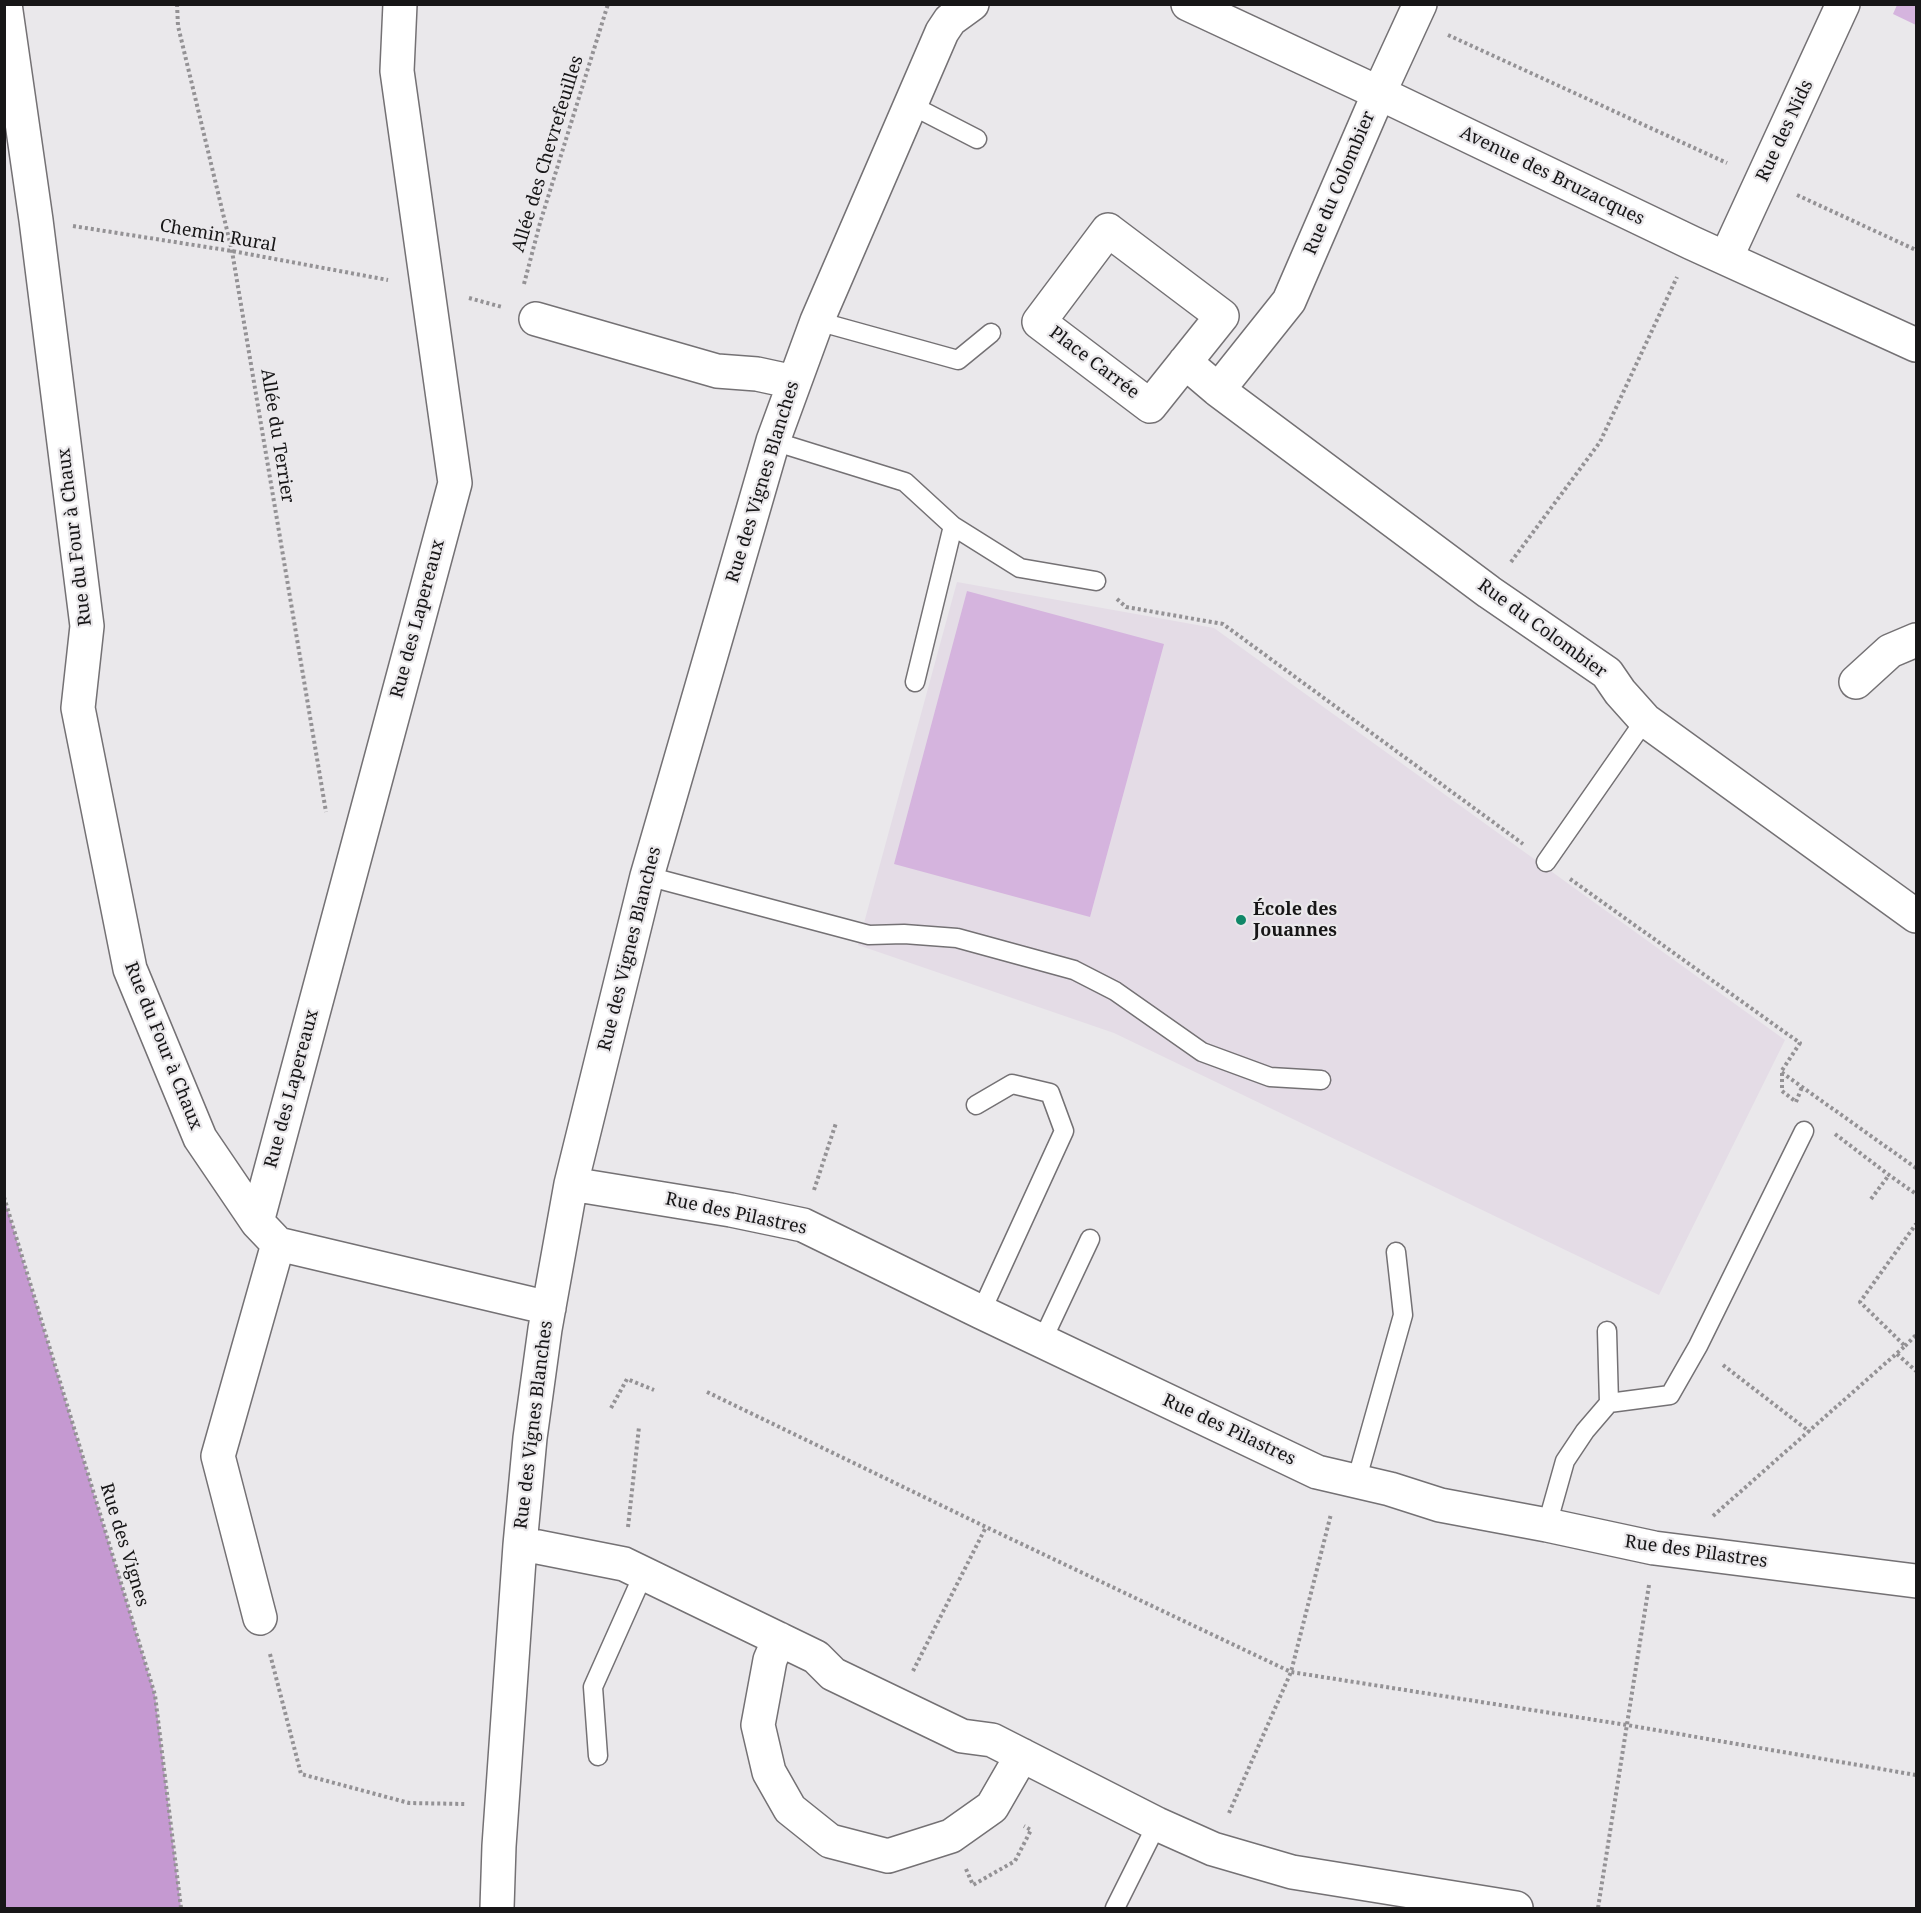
<!DOCTYPE html>
<html>
<head>
<meta charset="utf-8">
<style>
	body { margin:0 }
	#map { position:relative; width:1921px; height:1913px; overflow:hidden; background:#eae8eb; font-family:"Noto Serif",serif }
	canvas { display:block }
	.frame { position:absolute; inset:0; border:6px solid #171617; pointer-events:none }
</style>
</head>
<body>
<div id="map">
<canvas width="1921" height="1913"></canvas>
<div class="frame"></div>
</div>
<script>
const g = document.querySelector('canvas').getContext('2d');
g.lineJoin = 'round';
function paint(path, color) { g.fillStyle = color; g.fill(path, 'evenodd'); }
const toPath = rows => new Path2D(rows.map(r => 'M' + r).join(''));
function strokePath(path, color, width, dash) { g.strokeStyle = color; g.lineWidth = width; g.lineCap = dash ? 'butt' : 'round'; g.setLineDash(dash || []); g.stroke(path); }
function label(font, color, halo, rows, align = 'center') {
  g.font = font + ' "Noto Serif",serif'; g.lineWidth = 4.5; g.setLineDash([]); g.textBaseline = 'middle'; g.strokeStyle = halo; g.fillStyle = color; for (const [text, x, y, turn = 0] of rows) {
    g.save(); g.translate(x, y); g.rotate((+turn || 0) * Math.PI / 180); g.textAlign = isNaN(turn) ? turn : align; if (halo) g.strokeText(text, 0, 0); g.fillText(text, 0, 0); g.restore();
  }
}
const built = toPath([
	[957,582,1214,628,1785,1040,1659,1295,1114,1033,858,945]
]);
const green = toPath([
	[1897,5,1916,5,1916,25,1893,14],
	[967,591,1164,644,1090,917,894,864]
]);
const forest = toPath([
	[4,1198,155,1695,181,1908,5,1908]
]);
const path = toPath([
	[177,4,178,26,232,251,326,812],
	[1448,35,1727,163],
	[1797,195,1916,250],
	[73,226,232,251,388,280],
	[524,284,540,223,608,4],
	[469,298,502,307],
	[1511,562,1600,442,1677,277],
	[1117,599,1126,607,1223,624,1523,844],
	[1570,879,1800,1043,1781,1072,1916,1168],
	[1782,1073,1782,1091,1795,1101],
	[1796,1102,1802,1087],
	[1835,1134,1889,1175,1916,1194],
	[814,1190,836,1123],
	[4,1197,155,1695,181,1908],
	[1871,1199,1889,1175],
	[1905,1346,1916,1335],
	[1897,1354,1916,1371],
	[1723,1365,1810,1432],
	[707,1392,986,1527,1291,1672,1627,1725,1916,1775],
	[611,1408,627,1379,654,1390],
	[1713,1516,1905,1346,1860,1302,1916,1224],
	[628,1527,639,1427],
	[270,1654,301,1774,409,1803,465,1804],
	[913,1671,986,1527],
	[1229,1813,1291,1672,1331,1514],
	[966,1869,973,1885,1015,1861,1031,1830,1024,1826],
	[1598,1908,1649,1585]
]);
const lane = toPath([
	[909,104,977,139],
	[817,321,958,360,991,333],
	[773,441,905,482,953,526,1020,568,1096,581],
	[915,682,953,526],
	[1546,862,1645,720],
	[647,876,869,935,904,934,957,938,1074,970,1115,991,1202,1052,1270,1077,1321,1080],
	[976,1105,1012,1084,1050,1093,1064,1131,981,1312],
	[1607,1331,1609,1403],
	[1042,1341,1090,1239],
	[1356,1482,1403,1315,1396,1252],
	[1547,1525,1565,1461,1585,1431,1609,1403,1670,1395,1698,1346,1804,1131],
	[598,1756,593,1687,643,1575],
	[1115,1908,1157,1824]
]);
const street = toPath([
	[5,4,36,220,87,626,78,708,130,969,200,1138,257,1222,278,1244,549,1308],
	[1188,4,1379,93,1692,243,1916,345],
	[1108,230,1222,316,1150,406,1039,322,1108,230],
	[1726,258,1843,4],
	[536,319,717,371,757,374,794,382],
	[1185,362,1218,390,1489,592,1607,673,1620,692,1645,720,1916,916],
	[1218,390,1289,301,1379,93,1420,4],
	[1856,682,1890,651,1916,640],
	[571,1184,731,1210,803,1225,981,1312,1317,1472,1390,1489,1440,1505,1547,1525,1654,1548,1916,1581],
	[257,1222,455,483,397,71,400,4],
	[520,1545,538,1547,624,1564,816,1657,833,1674,962,1736,992,1740,1157,1824,1213,1849,1292,1872,1516,1908],
	[260,1618,218,1456,278,1244],
	[779,1639,770,1660,758,1725,769,1772,790,1809,830,1841,888,1856,951,1836,992,1807,1022,1755],
	[497,1908,499,1846,520,1545,530,1438,545,1329,571,1184,647,876,773,441,817,321,942,32,950,20,972,4]
]);
const markers = [
	[1241,920,6,"#108768"]
];
const streetNames = [
	["Rue des Nids",1785,131,-65],
	["Allée des Chevrefeuilles",548,154,-73],
	["Avenue des Bruzacques",1552,176,26],
	["Rue du Colombier",1340,183,-67],
	["Chemin Rural",218,236,10],
	["Place Carrée",1094,363,37],
	["Allée du Terrier",277,436,81],
	["Rue des Vignes Blanches",763,482,-73],
	["Rue du Four à Chaux",75,537,-97],
	["Rue des Lapereaux",418,619,-75],
	["Rue du Colombier",1542,629,36],
	["Rue des Vignes Blanches",630,949,-76],
	["Rue du Four à Chaux",163,1046,68],
	["Rue des Lapereaux",292,1089,-75],
	["Rue des Pilastres",736,1214,12],
	["Rue des Vignes Blanches",534,1425,-83],
	["Rue des Pilastres",1229,1430,25],
	["Rue des Vignes",124,1545,73],
	["Rue des Pilastres",1696,1552,8]
];
const poiNames = [
	["École des",1253,910],
	["Jouannes",1253,931]
];
paint(built, '#e4dce6');
paint(green, '#d5b4de');
paint(forest, '#c599d1');
strokePath(lane, '#747174', 21);
strokePath(street, '#747174', 36);
strokePath(path, '#949295', 4, [3, 3]);
strokePath(lane, '#fff', 18);
strokePath(street, '#fff', 33);
for (const [x, y, r, color] of markers) { const dot = new Path2D(); dot.arc(x, y, r, 0, 2 * Math.PI); g.fillStyle = color; g.fill(dot); strokePath(dot, '#eae8eb', 2); }
label('18px', '#171617', '#eae8eb', streetNames);
label('bold 18px', '#171617', '#eae8eb', poiNames, 'left');
</script>
</body>
</html>
